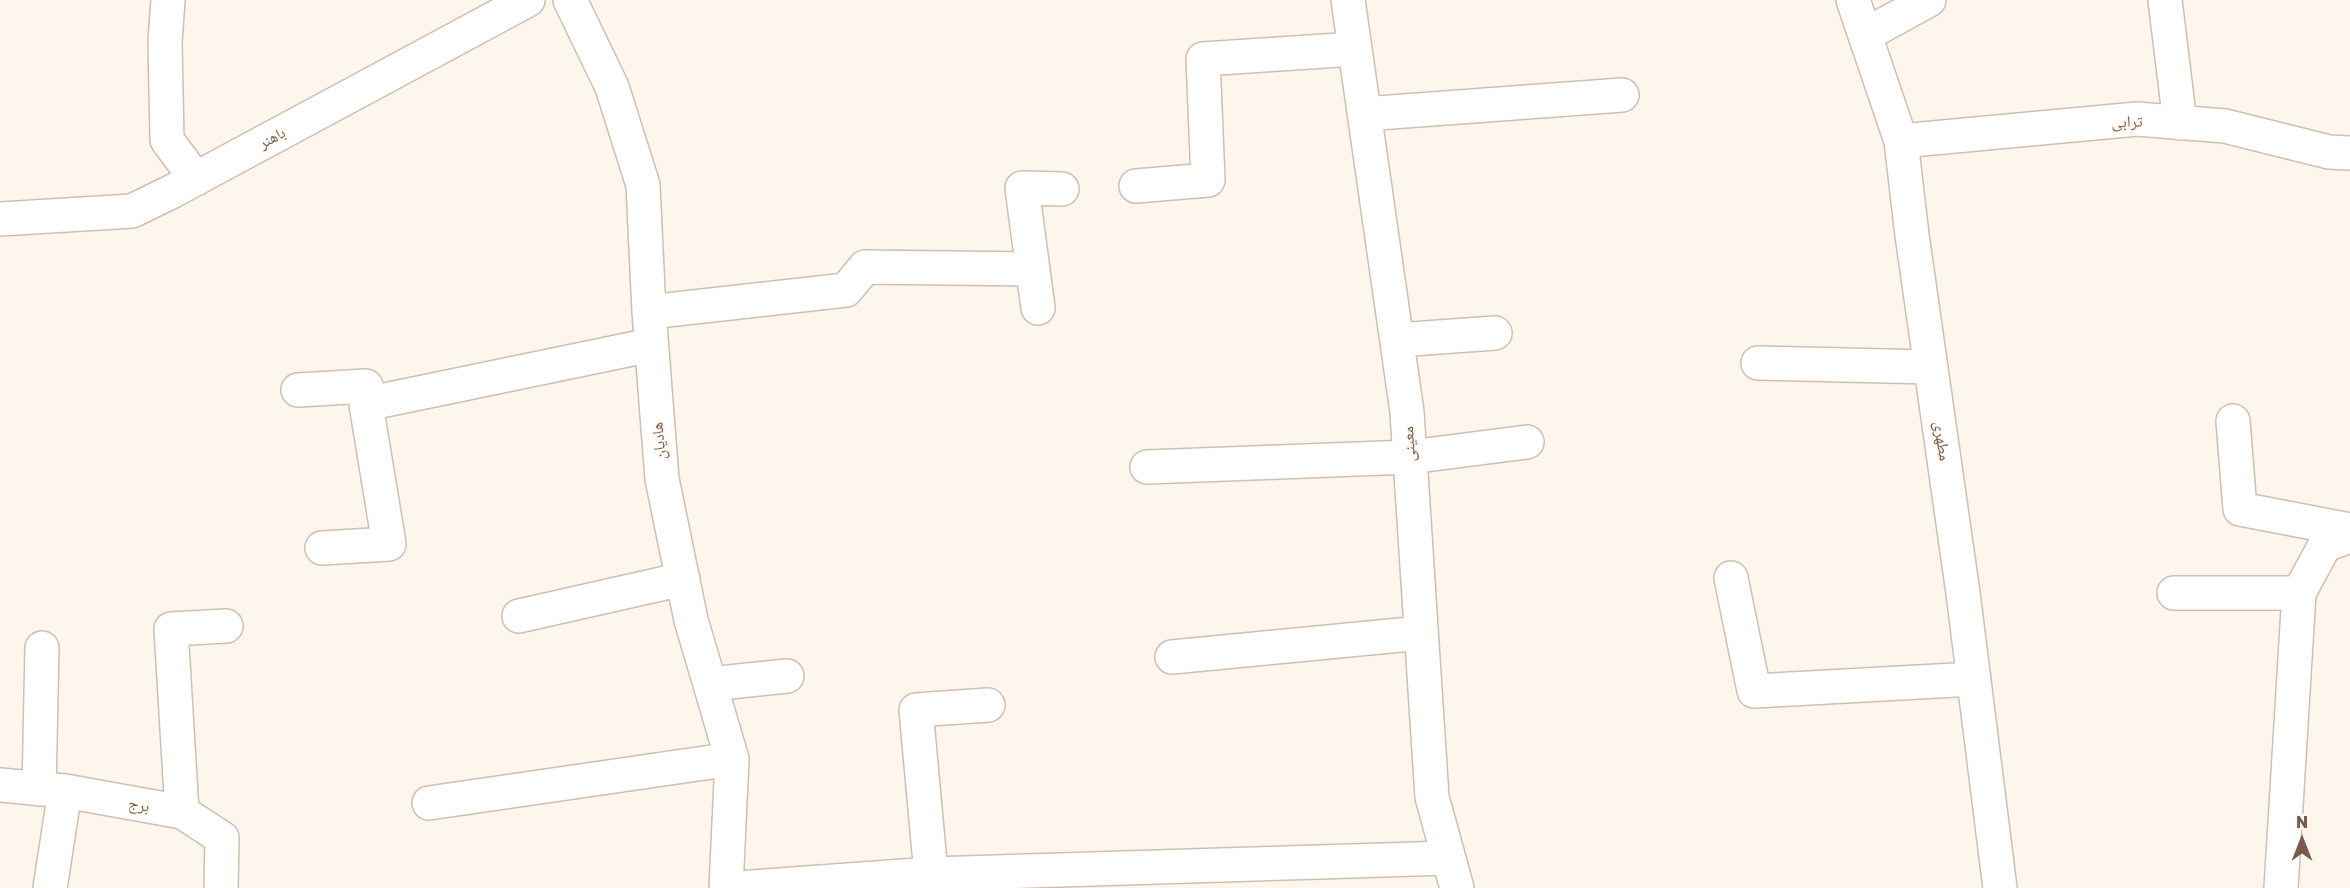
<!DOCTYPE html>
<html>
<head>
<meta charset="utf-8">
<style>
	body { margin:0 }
	#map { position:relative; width:2350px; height:888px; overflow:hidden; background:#fdf6ec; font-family:"Golos Text",sans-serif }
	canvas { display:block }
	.north { position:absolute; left:2272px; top:810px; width:60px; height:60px; -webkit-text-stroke:4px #fffaf3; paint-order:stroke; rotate:0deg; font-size:16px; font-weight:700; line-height:24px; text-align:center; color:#7a5c4d }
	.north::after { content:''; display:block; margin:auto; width:21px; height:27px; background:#7a5c4d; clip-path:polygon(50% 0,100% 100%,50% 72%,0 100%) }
</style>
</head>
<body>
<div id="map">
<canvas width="2350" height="888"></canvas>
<div class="north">N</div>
</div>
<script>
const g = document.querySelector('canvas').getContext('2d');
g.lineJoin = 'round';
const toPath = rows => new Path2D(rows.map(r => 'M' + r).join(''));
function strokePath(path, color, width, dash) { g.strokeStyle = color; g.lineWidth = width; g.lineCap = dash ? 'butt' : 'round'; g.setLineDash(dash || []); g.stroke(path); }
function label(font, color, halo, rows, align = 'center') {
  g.font = font + ' "Golos Text","Noto Naskh Arabic",sans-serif'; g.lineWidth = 5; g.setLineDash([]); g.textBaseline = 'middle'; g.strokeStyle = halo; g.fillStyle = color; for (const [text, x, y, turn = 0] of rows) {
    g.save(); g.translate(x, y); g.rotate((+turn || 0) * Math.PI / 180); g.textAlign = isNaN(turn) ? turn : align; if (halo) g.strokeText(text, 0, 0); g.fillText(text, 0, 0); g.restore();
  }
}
const minor = toPath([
	[168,0,165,42,167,140,196,179],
	[570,0,612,87,643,185,649,312,662,479,691,620,732,759,726,888],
	[1348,0,1407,412,1432,797,1457,888],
	[1853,0,1901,141,1912,235,1963,593,2000,888],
	[2165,0,2180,123],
	[1865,35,1929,0],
	[1364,114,1622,95],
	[1901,141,2137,119,2225,126,2329,152,2350,153],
	[1136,186,1208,180,1203,59,1355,49],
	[0,219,132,211,171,192,528,0],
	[1038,308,1022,188,1062,189],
	[649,312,846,290,865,267,1033,269],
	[1397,340,1495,333],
	[1758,363,1931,367],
	[298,390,366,386,366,404,389,544,322,548],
	[366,404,651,345],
	[2233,421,2240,509,2350,530],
	[1147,467,1410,457,1527,442],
	[1731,578,1754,691,1974,679],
	[2174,593,2299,593],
	[519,616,683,579],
	[1172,657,1421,633],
	[710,684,787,676],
	[0,785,65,791,182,812,222,838,221,888],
	[39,789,42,648],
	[429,803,732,759],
	[182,812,171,629,226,626],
	[931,874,916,710,988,705],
	[50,888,65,791],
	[738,888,931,874,1448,858],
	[2281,888,2299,593,2325,545,2350,536]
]);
const streetNames = [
	["ترابی",2127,122,-2],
	["باهنر",272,138,-28],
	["هادیان",659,441,-95],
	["مطهری",1942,441,82],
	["معینی",1409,444,-93],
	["برج",139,805,10]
];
strokePath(minor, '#d1beb0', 36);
strokePath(minor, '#fff', 33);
label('16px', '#7a5c4d', '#fffaf3', streetNames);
</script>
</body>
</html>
